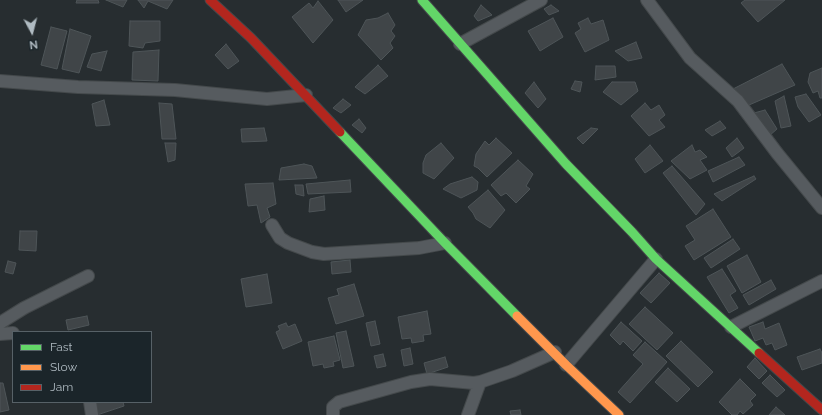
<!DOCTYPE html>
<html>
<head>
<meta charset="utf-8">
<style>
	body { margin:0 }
	#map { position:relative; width:822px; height:415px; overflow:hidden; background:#272d30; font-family:Raleway,sans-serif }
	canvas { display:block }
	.legend { position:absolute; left:12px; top:331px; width:140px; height:72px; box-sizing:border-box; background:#1b252a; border:1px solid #576167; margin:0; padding:5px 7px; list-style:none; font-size:12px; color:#b0bbc2 }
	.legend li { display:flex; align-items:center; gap:8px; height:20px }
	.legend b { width:20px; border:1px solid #576167 }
	.north { position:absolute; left:12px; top:12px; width:40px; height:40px; -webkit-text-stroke:3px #1b252a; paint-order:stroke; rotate:173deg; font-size:11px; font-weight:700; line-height:16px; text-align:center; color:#b0bbc2 }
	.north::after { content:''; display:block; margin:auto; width:14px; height:18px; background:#b0bbc2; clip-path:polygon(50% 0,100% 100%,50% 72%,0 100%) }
</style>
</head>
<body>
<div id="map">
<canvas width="822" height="415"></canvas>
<ul class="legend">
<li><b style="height:5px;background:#63d668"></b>Fast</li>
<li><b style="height:5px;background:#ff974d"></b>Slow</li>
<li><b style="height:5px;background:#b3261e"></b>Jam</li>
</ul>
<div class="north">N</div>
</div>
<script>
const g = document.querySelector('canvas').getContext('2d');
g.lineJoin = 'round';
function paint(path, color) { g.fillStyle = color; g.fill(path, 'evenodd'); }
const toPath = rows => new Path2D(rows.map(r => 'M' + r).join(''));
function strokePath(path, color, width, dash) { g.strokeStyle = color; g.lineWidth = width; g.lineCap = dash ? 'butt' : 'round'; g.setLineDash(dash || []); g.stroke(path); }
const building = toPath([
	[77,0,98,0,99,3,76,3,77,0],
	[106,0,127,0,123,7,106,0],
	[138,0,173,0,167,9,148,1,144,8,138,0],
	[338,0,363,0,346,12,338,0],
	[745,0,785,0,758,22,741,3,745,0],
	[318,1,333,20,313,43,292,17,309,3,313,8,318,1],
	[481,5,492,15,478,21,474,16,481,5],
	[551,5,559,11,549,15,544,9,551,5],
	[388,13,395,25,391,31,395,36,390,43,393,48,381,60,358,35,366,20,378,18,388,13],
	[553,18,563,37,540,51,528,31,553,18],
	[588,18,591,24,603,20,609,40,585,52,575,33,581,29,578,23,588,18],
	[130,21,160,21,160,41,145,43,143,48,129,46,130,21],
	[51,27,67,31,57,69,41,65,51,27],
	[70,29,91,36,79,73,62,69,70,29],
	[636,42,642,58,628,61,615,51,636,42],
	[226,44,239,61,228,69,215,55,226,44],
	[159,50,158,81,132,80,133,52,159,50],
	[107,51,101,71,87,67,92,54,107,51],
	[782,64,795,85,749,105,733,89,782,64],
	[378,65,388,76,365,94,355,87,378,65],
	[596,66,615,66,616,77,595,80,596,66],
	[822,68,822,98,820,98,818,91,813,93,808,82,810,73,822,68],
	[575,81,582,82,580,92,571,89,575,81],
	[534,82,546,99,538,108,525,93,534,82],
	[612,82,635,82,638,91,621,105,603,92,612,82],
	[806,94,821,115,809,122,798,107,795,97,806,94],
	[784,96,791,126,781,128,775,101,784,96],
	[343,99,351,105,341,113,333,108,343,99],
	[104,100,110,125,96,126,92,104,104,100],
	[159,103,172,104,176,139,162,139,159,103],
	[645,103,651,110,659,105,665,115,659,120,665,127,649,136,631,116,645,103],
	[765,110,777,129,769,136,754,113,765,110],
	[359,119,366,128,362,133,352,125,359,119],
	[720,121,726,128,712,136,705,130,720,121],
	[264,128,267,141,242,142,241,129,264,128],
	[591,128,598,129,583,144,577,138,591,128],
	[496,138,512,153,487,177,478,168,474,166,476,154,485,141,489,145,496,138],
	[737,138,744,148,732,157,726,148,737,138],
	[165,143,176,143,175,160,168,162,165,143],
	[441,143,454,158,434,179,423,173,423,163,426,155,441,143],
	[650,145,663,161,645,173,635,159,650,145],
	[692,145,695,152,700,150,707,157,700,160,707,170,690,179,671,161,692,145],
	[739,157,745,165,713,182,708,171,739,157],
	[518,160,533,174,526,186,530,189,516,203,506,193,501,196,491,185,518,160],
	[304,164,312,166,317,178,279,180,281,168,304,164],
	[672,166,705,204,696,215,663,173,672,166],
	[754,176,756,179,722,201,714,194,754,176],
	[472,177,478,182,477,190,461,198,443,189,450,184,472,177],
	[350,180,351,192,308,194,306,184,350,180],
	[273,183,276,204,267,208,270,217,261,223,257,205,248,206,245,184,273,183],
	[295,185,303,185,304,196,296,194,295,185],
	[488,190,505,210,490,228,476,219,473,213,468,207,488,190],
	[324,196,325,210,309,212,310,199,324,196],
	[713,209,731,237,694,260,685,246,695,240,686,226,713,209],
	[20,231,37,231,36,251,19,250,20,231],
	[733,239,740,249,711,268,704,258,733,239],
	[747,255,761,282,742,293,727,266,747,255],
	[350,260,351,272,332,274,331,262,350,260],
	[8,261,16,263,13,274,5,272,8,261],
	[722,269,736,291,730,295,738,308,729,313,707,277,722,269],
	[659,273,670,283,651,303,640,293,659,273],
	[267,274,272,303,246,307,241,279,267,274],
	[771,280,776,289,749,305,743,295,771,280],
	[354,284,364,316,336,324,328,298,339,295,337,289,354,284],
	[645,307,673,333,657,350,629,324,645,307],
	[427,311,431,334,423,335,424,341,412,343,411,338,402,339,398,317,427,311],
	[87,316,89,325,68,330,66,320,87,316],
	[375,321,380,344,371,346,366,323,375,321],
	[621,322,642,341,633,351,623,341,620,345,610,335,621,322],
	[763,322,765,329,779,323,787,345,775,350,772,343,766,345,763,338,755,341,749,327,763,322],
	[286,323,288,327,295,324,302,341,283,349,276,332,280,330,278,326,286,323],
	[346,331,354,366,343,368,336,333,346,331],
	[334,336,340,360,333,362,334,366,324,368,323,364,313,366,308,342,334,336],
	[681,341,713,372,698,387,666,356,681,341],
	[645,342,667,362,630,403,618,392,643,364,633,355,645,342],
	[410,348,413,364,404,366,401,350,410,348],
	[820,349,822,353,822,363,802,370,797,357,820,349],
	[383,354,386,366,377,368,374,356,383,354],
	[445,357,448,367,427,374,424,363,445,357],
	[755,358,767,371,759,379,747,367,755,358],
	[668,368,690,389,677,402,655,382,668,368],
	[770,375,785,390,777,397,762,383,770,375],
	[740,379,756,395,750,401,753,405,743,414,740,411,737,415,732,415,719,402,740,379],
	[0,383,3,383,9,410,0,412,0,383],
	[96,402,123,402,124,406,97,415,96,402],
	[776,407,785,415,769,415,776,407],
	[520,410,521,415,511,415,510,411,520,410]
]);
const street = toPath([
	[647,0,690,58,738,101,777,153,822,208],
	[460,44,541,0],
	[0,81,78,87,175,90,267,99,306,95],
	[272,225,280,238,288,243,312,252,324,254,419,248,445,243],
	[0,323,24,308,88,276],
	[731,327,822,281],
	[0,334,13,333],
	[566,365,656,259],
	[90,402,92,415],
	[333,415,333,407,339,402,411,382,430,379,474,383,480,382,512,371,555,352],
	[468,415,480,382]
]);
const fast = toPath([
	[422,0,566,164,632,232,656,259,759,353],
	[340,132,445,243,517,316]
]);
const slow = toPath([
	[517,316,566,365,619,415]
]);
const jam = toPath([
	[210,0,251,38,340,132],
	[759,353,822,410]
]);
paint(building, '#404548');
strokePath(building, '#4e5558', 1);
strokePath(street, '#44494b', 14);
strokePath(fast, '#44494b', 11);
strokePath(slow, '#44494b', 11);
strokePath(jam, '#44494b', 11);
strokePath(street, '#565b5f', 12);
strokePath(fast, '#63d668', 9);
strokePath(slow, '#ff974d', 9);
strokePath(jam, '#b3261e', 9);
</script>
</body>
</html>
